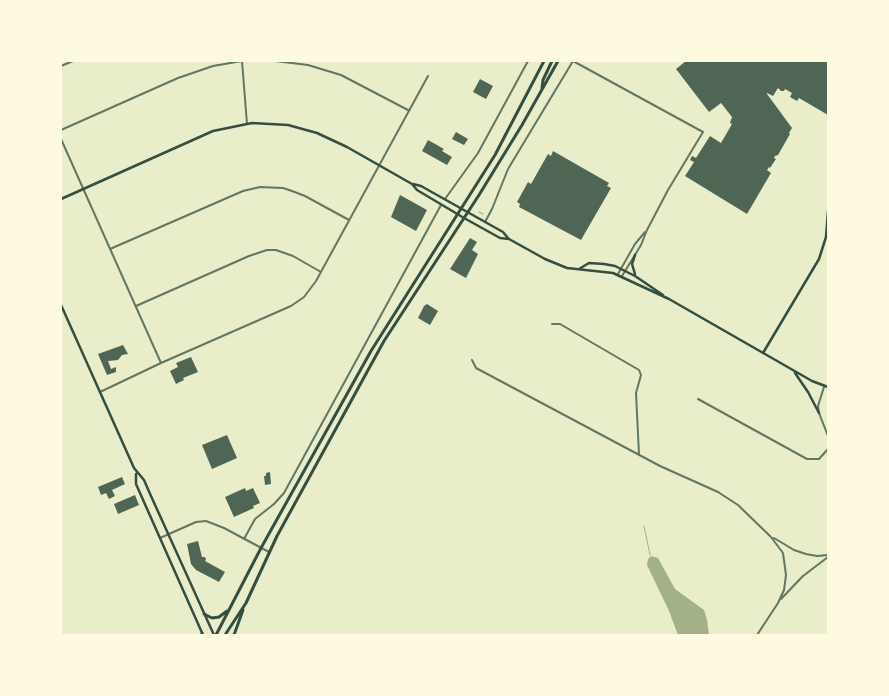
<!DOCTYPE html>
<html>
<head>
<meta charset="utf-8">
<style>
	body { margin:0 }
	#map { position:relative; width:889px; height:696px; overflow:hidden; background:#e9edc9; font-family:"Roboto Condensed",sans-serif }
	canvas { display:block }
	.frame { position:absolute; inset:0; border:62px solid #fefae0; pointer-events:none }
</style>
</head>
<body>
<div id="map">
<canvas width="889" height="696"></canvas>
<div class="frame"></div>
</div>
<script>
const g = document.querySelector('canvas').getContext('2d');
g.lineJoin = 'round';
function paint(path, color) { g.fillStyle = color; g.fill(path, 'evenodd'); }
const toPath = rows => new Path2D(rows.map(r => 'M' + r).join(''));
function strokePath(path, color, width, dash) { g.strokeStyle = color; g.lineWidth = width; g.lineCap = dash ? 'butt' : 'round'; g.setLineDash(dash || []); g.stroke(path); }
const water = toPath([
	[651,556,658,558,675,589,704,610,707,620,709,635,678,635,669,611,647,565,648,559]
]);
const stream = toPath([
	[644,526,650,555]
]);
const building = toPath([
	[686,61,828,61,828,115,799,98,797,101,790,97,792,93,785,89,784,91,781,91,778,88,773,96,767,93,767,94,792,128,789,133,790,134,778,155,775,156,774,158,776,159,770,168,769,167,767,170,771,173,747,214,685,176,694,162,690,160,692,156,696,158,710,136,721,143,732,124,730,123,732,117,721,103,709,112,676,69],
	[480,79,493,86,486,99,473,92],
	[456,132,468,139,464,145,452,139],
	[428,140,444,149,442,151,452,157,447,165,422,151],
	[553,151,609,183,607,186,611,188,581,240,519,207,520,204,517,202,528,182,531,184,548,154,551,156],
	[400,195,427,210,416,231,391,217],
	[470,238,477,242,472,250,478,254,466,278,450,269],
	[427,304,438,311,430,325,418,318,424,306],
	[123,345,128,354,122,355,118,360,108,361,111,369,116,367,116,372,107,375,98,354],
	[191,357,198,372,183,378,184,380,176,384,170,371,178,367,176,363],
	[227,435,237,458,212,469,202,445],
	[270,472,271,484,265,485,264,476,266,476,266,473],
	[122,477,125,484,112,490,115,496,109,499,106,493,101,495,98,487],
	[245,488,246,491,253,488,260,503,253,506,254,508,234,517,225,497],
	[135,495,139,505,118,514,114,504],
	[198,541,202,557,205,557,206,559,205,561,225,572,219,582,196,570,191,564,187,544]
]);
const path = toPath([
	[479,212,483,214]
]);
const minor = toPath([
	[242,61,247,124],
	[275,61,308,65,341,75,408,110],
	[573,61,703,132,668,190,647,230,641,245,622,276],
	[61,66,73,61],
	[61,130,178,78,213,66,242,61],
	[61,139,161,363],
	[445,199,478,153,528,61],
	[485,222,492,209,508,169,573,61],
	[110,249,243,191,260,187,283,188,292,191,305,196,349,220],
	[618,274,635,244,645,232],
	[136,306,249,256,267,250,276,250,293,256,321,272],
	[552,324,560,324,639,370,641,375,636,393,639,455],
	[472,360,476,368,660,466,718,492,738,505,771,537,783,553,786,575,784,590,778,603],
	[824,387,818,406,819,413,828,436],
	[100,392,161,363,291,306,304,297,316,281,428,76],
	[698,399,807,459,819,459,828,449],
	[160,538,196,522,206,521,224,528,269,552],
	[774,538,794,550,806,554,817,556,828,555],
	[244,539,255,519,274,504,284,493,441,205],
	[781,599,803,576,828,557],
	[757,635,778,603]
]);
const secondary = toPath([
	[413,184,421,186,503,232,508,238],
	[61,199,213,131,252,123,288,125,317,133,347,147,412,184,417,190,464,218,500,238,509,239,545,259,567,268,613,273,669,299,812,381,828,387],
	[579,269,589,263,604,264,615,266,635,276,663,295],
	[635,274,632,264,635,255],
	[61,305,134,468,144,480,151,496,214,635],
	[763,353,819,259,826,237,828,211],
	[795,373,808,392,819,413],
	[136,474,136,484,203,635]
]);
const primary = toPath([
	[542,88,543,80,552,61],
	[204,614,212,618,219,617,227,611],
	[202,633,202,635],
	[216,635,261,548,371,351,495,155,544,61],
	[225,635,246,603,277,536,384,341,479,195,522,125,558,61],
	[234,635,243,610]
]);
paint(water, '#a3b18a');
strokePath(stream, '#a3b18a', 1);
paint(building, '#4f6655');
strokePath(path, '#344e41', 0.5);
strokePath(minor, '#617663', 2);
strokePath(secondary, '#344e41', 2.5);
strokePath(primary, '#344e41', 3);
</script>
</body>
</html>
